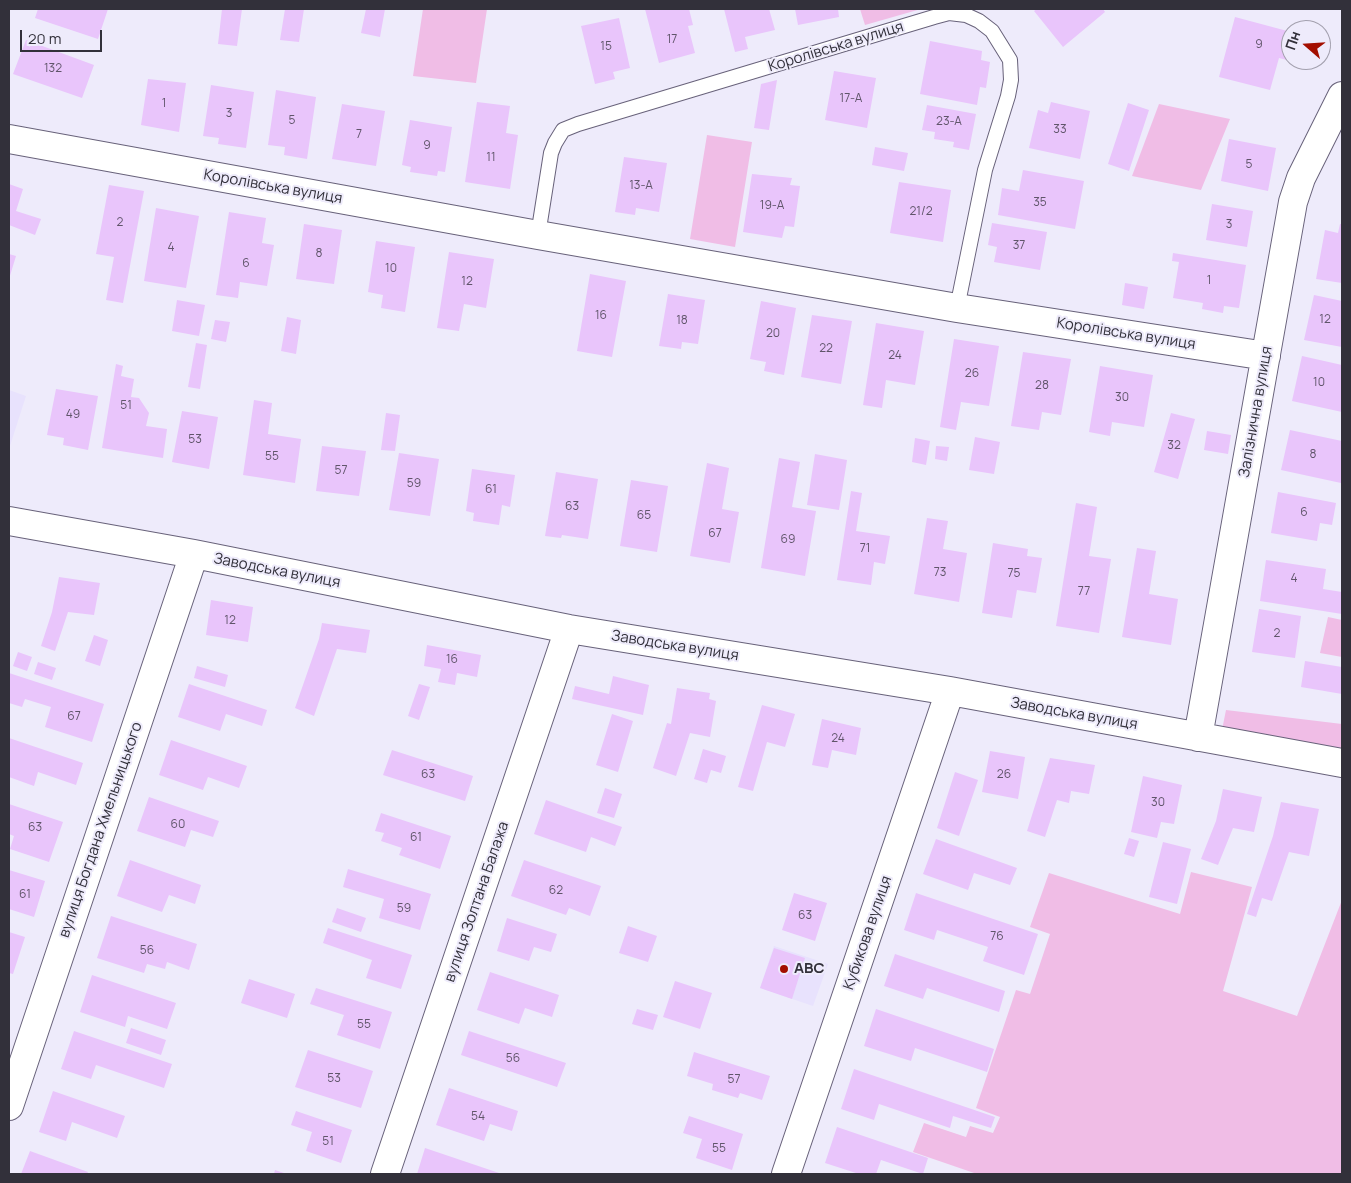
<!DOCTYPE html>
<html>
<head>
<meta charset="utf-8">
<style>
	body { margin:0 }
	#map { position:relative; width:1351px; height:1183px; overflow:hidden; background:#eeebfb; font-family:Manrope,sans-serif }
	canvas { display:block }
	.frame { position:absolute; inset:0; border:10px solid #32303a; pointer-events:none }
	.north { position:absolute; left:1281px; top:20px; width:50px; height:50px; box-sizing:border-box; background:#eeebfb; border:1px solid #a3a0ae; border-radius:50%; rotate:289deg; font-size:14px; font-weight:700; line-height:20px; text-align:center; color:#32303a }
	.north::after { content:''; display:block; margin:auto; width:18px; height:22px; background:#a30e00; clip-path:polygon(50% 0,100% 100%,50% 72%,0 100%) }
	.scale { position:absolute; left:20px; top:30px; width:82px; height:22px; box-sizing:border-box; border:2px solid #32303a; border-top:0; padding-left:6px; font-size:15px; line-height:18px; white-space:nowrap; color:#32303a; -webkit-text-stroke:4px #eeebfb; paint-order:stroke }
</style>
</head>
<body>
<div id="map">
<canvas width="1351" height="1183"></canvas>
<div class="frame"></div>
<div class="north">Пн</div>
<div class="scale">20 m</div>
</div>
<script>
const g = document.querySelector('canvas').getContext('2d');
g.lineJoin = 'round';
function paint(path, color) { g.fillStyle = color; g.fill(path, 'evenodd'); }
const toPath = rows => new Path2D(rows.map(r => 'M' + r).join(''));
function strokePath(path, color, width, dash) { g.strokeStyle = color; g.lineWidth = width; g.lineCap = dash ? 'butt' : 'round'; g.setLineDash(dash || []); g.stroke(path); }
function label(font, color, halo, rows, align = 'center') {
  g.font = font + ' Manrope,sans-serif'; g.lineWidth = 4; g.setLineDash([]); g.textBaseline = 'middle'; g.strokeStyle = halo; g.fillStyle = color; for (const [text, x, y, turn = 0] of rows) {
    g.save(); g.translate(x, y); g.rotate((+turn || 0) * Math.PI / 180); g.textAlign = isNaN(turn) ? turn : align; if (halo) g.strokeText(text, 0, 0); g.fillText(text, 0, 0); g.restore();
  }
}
const built = toPath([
	[9,390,26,396,9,449],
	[774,946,828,964,813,1006,760,988]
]);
const green = toPath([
	[423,9,487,9,476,83,413,76],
	[860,9,921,9,865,25],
	[1159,104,1230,119,1201,190,1132,176],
	[707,135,752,142,735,247,690,239],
	[1328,617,1342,620,1342,657,1320,653],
	[1226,710,1342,724,1342,748,1222,730],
	[1191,872,1252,887,1223,991,1297,1016,1342,900,1342,1174,977,1174,913,1152,924,1123,966,1137,970,1126,993,1133,1000,1117,976,1108,1016,990,1030,994,1050,934,1030,927,1049,873,1180,914]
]);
const building = toPath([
	[38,9,108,9,98,39,35,18],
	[222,9,242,9,237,46,218,44],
	[285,9,304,9,299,42,280,40],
	[366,9,385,9,380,37,361,33],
	[645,9,689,9,693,25,688,26,695,53,659,63],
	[724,9,769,9,775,30,745,37,748,49,735,52],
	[795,9,838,9,839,17,798,25],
	[1037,9,1103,9,1105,12,1063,47,1034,11],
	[1235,17,1291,32,1291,61,1279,58,1270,90,1219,77],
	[619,18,630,68,613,72,615,79,595,84,581,26],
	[26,40,94,65,82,98,13,74],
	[930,41,982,51,981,60,990,62,986,88,980,87,977,105,920,94],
	[834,71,876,78,867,128,825,120],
	[148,79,186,83,179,132,141,125],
	[777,80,769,130,754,128,761,84],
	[211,85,254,92,246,148,218,144,219,138,203,136],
	[276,90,316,97,307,159,284,155,285,147,268,145],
	[477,102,510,106,506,133,518,135,510,189,465,182],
	[1051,102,1090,111,1080,159,1029,148,1038,110,1048,113],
	[1128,103,1149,110,1129,171,1108,164],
	[342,104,385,111,376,166,332,159],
	[927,105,976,114,969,150,953,147,954,142,934,139,935,132,922,130],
	[410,120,452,127,445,172,438,171,437,176,410,172,411,167,402,165],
	[1229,139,1276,148,1268,191,1221,181],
	[875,147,908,153,904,171,872,165],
	[624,157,667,163,659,212,636,208,635,215,615,212],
	[1023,170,1084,181,1075,229,998,215,1002,188,1019,191],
	[752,174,792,178,790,185,800,186,794,227,785,226,782,238,743,232],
	[899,182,951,190,943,242,890,233],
	[9,184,23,189,16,211,41,219,35,235,9,225],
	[109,185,144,191,123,303,106,300,114,257,96,254],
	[1212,204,1253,211,1247,247,1206,240],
	[156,208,199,216,186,288,144,281],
	[229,212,266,218,262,243,274,245,267,286,240,282,238,298,216,295],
	[992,223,1047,232,1040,270,994,262,997,247,988,245],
	[304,224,342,230,334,284,296,279],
	[1340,224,1342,224,1342,283,1316,279,1325,230,1338,233],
	[376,241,415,247,405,312,381,308,383,295,368,292],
	[449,252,494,259,486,308,464,304,459,331,437,328],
	[1173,253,1246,265,1239,308,1224,306,1223,313,1202,309,1203,303,1173,298,1179,262,1172,261],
	[9,254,16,256,9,279],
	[590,274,626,281,612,357,577,351],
	[1125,283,1148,287,1144,309,1122,305],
	[668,294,705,300,698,344,682,342,681,349,659,346],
	[1314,295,1342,301,1342,347,1304,340],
	[177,300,205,305,199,336,172,331],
	[761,301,796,308,784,375,764,371,766,362,750,359],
	[812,315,852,321,841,384,801,377],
	[287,317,301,320,296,354,281,351],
	[215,320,230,322,226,342,211,339],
	[876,323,924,331,915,385,886,380,882,408,863,405],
	[954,339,999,346,989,406,961,402,956,430,940,427],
	[196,343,207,345,200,389,188,387],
	[1023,352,1071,359,1061,415,1042,412,1039,430,1011,426],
	[1302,356,1342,365,1342,412,1292,401],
	[116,364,123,366,121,376,134,379,131,397,139,398,149,413,146,426,167,429,163,458,102,448],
	[1100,366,1153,375,1144,427,1112,422,1110,436,1089,432],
	[56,389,98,396,88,450,63,445,64,438,47,435],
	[254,400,272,403,268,434,301,439,295,483,243,475],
	[182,411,218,417,209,469,172,462],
	[386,413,400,415,395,451,381,450],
	[1171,413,1195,419,1178,479,1154,472],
	[1290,430,1342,441,1341,483,1281,470],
	[1207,431,1231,435,1228,454,1204,450],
	[975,437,1000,442,994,474,969,470],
	[915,438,930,441,926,465,912,462],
	[322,446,366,451,359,496,316,491],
	[936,446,949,447,947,461,935,459],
	[399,453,439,459,430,516,389,510],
	[815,454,847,460,839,510,807,505],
	[779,458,800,462,792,507,816,511,805,576,761,568],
	[707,463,729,468,722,509,739,512,730,563,690,556],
	[472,469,515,475,510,507,502,505,499,525,473,521,474,513,466,511],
	[556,472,598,479,588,539,562,535,561,538,545,536],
	[631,480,668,486,657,552,620,546],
	[851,491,862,493,856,531,890,536,885,564,874,562,871,585,837,580],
	[1278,492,1336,503,1332,525,1320,523,1317,541,1271,533],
	[1076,503,1097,507,1089,556,1111,559,1099,633,1056,626],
	[927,518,948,521,943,549,967,553,959,602,914,594],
	[993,543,1028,549,1027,556,1042,558,1036,593,1017,590,1012,618,982,613],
	[1137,548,1156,551,1149,594,1178,599,1171,645,1122,637],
	[1266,560,1326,569,1323,589,1342,592,1342,614,1260,601],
	[59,577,100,583,94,615,68,612,55,651,41,646,52,612],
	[211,600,253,607,248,642,206,635],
	[1259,609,1301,616,1295,658,1252,652],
	[322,623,370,630,366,653,337,649,314,716,295,708,319,639],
	[94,635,108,640,100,666,85,661],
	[427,645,481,655,477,677,457,673,455,685,438,682,441,669,424,666],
	[18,652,32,657,27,671,13,666],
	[1305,661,1342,667,1342,694,1301,687],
	[38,662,56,668,52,680,34,674],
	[197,666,228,675,225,687,194,678],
	[9,673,104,704,92,742,45,727,51,707,25,699,22,707,9,703],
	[613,676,649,685,643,715,572,699,575,686,609,694],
	[189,684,267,710,262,726,226,714,220,731,178,717],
	[419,684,430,687,419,720,408,716],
	[677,688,710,693,709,699,716,701,710,737,690,733,676,776,653,768,667,723,671,724],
	[762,705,795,714,785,747,767,742,753,791,738,787],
	[612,714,633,721,618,772,596,765],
	[822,719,861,728,856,755,832,750,828,768,812,765],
	[9,738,83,763,76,785,38,772,34,786,9,777],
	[171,740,247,766,239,788,208,777,203,790,159,775],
	[703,749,726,756,721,773,711,770,707,783,694,779],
	[392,750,473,776,465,801,383,775],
	[990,751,1025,757,1018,799,982,792],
	[1050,758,1095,765,1089,794,1071,791,1069,803,1057,800,1045,837,1027,831],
	[955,772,978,780,959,836,937,828],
	[1143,776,1182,785,1174,824,1161,822,1157,838,1131,832],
	[605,788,622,794,614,818,597,813],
	[1223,789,1262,797,1254,832,1233,828,1218,865,1201,859,1216,821],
	[149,797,219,821,213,837,191,830,185,847,137,831],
	[546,800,622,827,615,846,591,837,586,852,534,834],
	[1281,802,1319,809,1309,856,1289,852,1272,901,1262,898,1256,917,1247,914,1273,836],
	[9,804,63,822,49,862,10,849,14,836,9,834],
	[381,813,451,836,440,869,399,855,402,848,381,841,384,833,375,831],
	[1129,838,1139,841,1134,857,1124,854],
	[936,839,1017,868,1010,885,974,873,968,890,923,874],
	[1163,842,1191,849,1177,904,1149,897],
	[130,860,201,885,195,904,169,895,162,912,117,896],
	[524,860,601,886,590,916,569,908,566,915,511,896],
	[348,869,431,894,420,930,379,918,384,899,343,887],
	[9,870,45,881,34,917,9,909],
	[794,893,827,903,815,941,782,930],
	[916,893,1038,934,1024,975,983,961,988,947,937,930,934,940,904,930],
	[337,908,366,918,361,932,332,922],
	[111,916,197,944,189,970,167,962,165,969,147,964,144,973,97,958],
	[507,918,557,934,551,952,534,947,529,961,497,951],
	[628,926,657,936,648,962,619,953],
	[328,928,412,955,401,989,366,978,372,960,323,943],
	[9,932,25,937,13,974,9,973],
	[774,948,805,958,792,999,760,988],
	[895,954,1005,991,999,1012,927,988,923,999,884,986],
	[490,972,559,995,552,1017,525,1008,519,1024,477,1010],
	[92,975,176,1003,167,1029,128,1016,125,1027,80,1012],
	[249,979,295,994,287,1018,241,1003],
	[675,981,712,993,700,1029,663,1017],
	[316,988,392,1012,380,1049,337,1035,344,1015,310,1004],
	[637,1009,658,1015,653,1030,632,1024],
	[876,1009,994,1049,987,1072,915,1048,911,1061,864,1046],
	[131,1028,166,1040,161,1055,126,1043],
	[74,1031,172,1064,164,1088,96,1065,91,1079,61,1069],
	[469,1031,566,1063,557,1087,461,1055],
	[308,1050,373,1071,361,1108,295,1087],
	[694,1052,770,1076,762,1100,740,1093,738,1098,712,1090,713,1084,687,1076],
	[854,1069,995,1117,991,1128,953,1116,950,1128,879,1104,874,1120,841,1109],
	[449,1088,518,1111,512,1131,490,1124,484,1141,436,1125],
	[53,1091,125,1116,117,1138,72,1122,66,1141,39,1132],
	[296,1111,352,1130,341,1163,306,1151,312,1132,291,1125],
	[689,1116,743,1134,732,1170,696,1158,702,1139,683,1133],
	[837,1127,928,1158,923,1174,881,1160,876,1174,859,1174,825,1163],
	[425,1148,502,1174,417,1174],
	[30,1151,88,1172,87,1174,21,1174],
	[275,1170,287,1174,274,1174]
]);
const service = toPath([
	[538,235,551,153,555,143,563,130,578,124,934,17,949,13,966,15,979,21,992,31,1010,60,1011,80,1008,96,985,170,957,308]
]);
const minor = toPath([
	[9,139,538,235,957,308,1266,356],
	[9,521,194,554,569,629,950,691,1342,763],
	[1198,737,1293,202,1301,178,1342,96],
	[9,1106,194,554],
	[385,1174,569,629],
	[786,1174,950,691]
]);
const markers = [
	[784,969,5,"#a30e00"]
];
const numberNames = [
	["17",672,40],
	["9",1259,45],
	["15",606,47],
	["132",53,69],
	["17-А",851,99],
	["1",164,104],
	["3",229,114],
	["5",292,121],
	["23-А",949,122],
	["33",1060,130],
	["7",359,135],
	["9",427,146],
	["11",491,158],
	["5",1249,165],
	["13-А",641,186],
	["35",1040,203],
	["19-А",772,206],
	["21/2",921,212],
	["2",120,223],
	["3",1229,225],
	["37",1019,246],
	["4",171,248],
	["8",319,254],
	["6",246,264],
	["10",391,269],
	["1",1209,281],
	["12",467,282],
	["16",601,316],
	["12",1325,320],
	["18",682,321],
	["20",773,334],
	["22",826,349],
	["24",895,356],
	["26",972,374],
	["10",1319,383],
	["28",1042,386],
	["30",1122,398],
	["51",126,406],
	["49",73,415],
	["53",195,440],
	["32",1174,446],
	["8",1313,455],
	["55",272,457],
	["57",341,471],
	["59",414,484],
	["61",491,490],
	["63",572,507],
	["6",1304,513],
	["65",644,516],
	["67",715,534],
	["69",788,540],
	["71",865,549],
	["73",940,573],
	["75",1014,574],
	["4",1294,579],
	["77",1084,592],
	["12",230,621],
	["2",1277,634],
	["16",452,660],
	["67",74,717],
	["24",838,739],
	["63",428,775],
	["26",1004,775],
	["30",1158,803],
	["60",178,825],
	["63",35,828],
	["61",416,838],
	["62",556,891],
	["61",25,895],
	["59",404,909],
	["63",805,916],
	["76",997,937],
	["56",147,951],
	["55",364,1025],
	["56",513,1059],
	["53",334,1079],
	["57",734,1080],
	["54",478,1117],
	["51",328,1142],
	["55",719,1149]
];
const streetNames = [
	["Королівська вулиця",836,47,-17],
	["Королівська вулиця",273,187,10],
	["Королівська вулиця",1126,334,9],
	["Залізнична вулиця",1256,412,-80],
	["Заводська вулиця",277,571,11],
	["Заводська вулиця",675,646,9],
	["Заводська вулиця",1074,714,10],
	["вулиця Богдана Хмельницького",101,830,-71],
	["вулиця Золтана Балажа",477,902,-71],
	["Кубикова вулиця",868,933,-71]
];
const poiNames = [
	["ABC",794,969]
];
paint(built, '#e8e2fd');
paint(green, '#f0bde6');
paint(building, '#e9c5fb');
strokePath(service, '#68627a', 16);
strokePath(minor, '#68627a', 30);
strokePath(service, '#fff', 14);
strokePath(minor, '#fff', 28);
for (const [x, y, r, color] of markers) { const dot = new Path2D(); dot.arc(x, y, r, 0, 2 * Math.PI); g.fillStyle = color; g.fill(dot); strokePath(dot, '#eeebfb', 2); }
label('12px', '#60556a', null, numberNames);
label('15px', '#32303a', '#eeebfb', streetNames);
label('bold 15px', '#32303a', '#eeebfb', poiNames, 'left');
</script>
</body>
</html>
